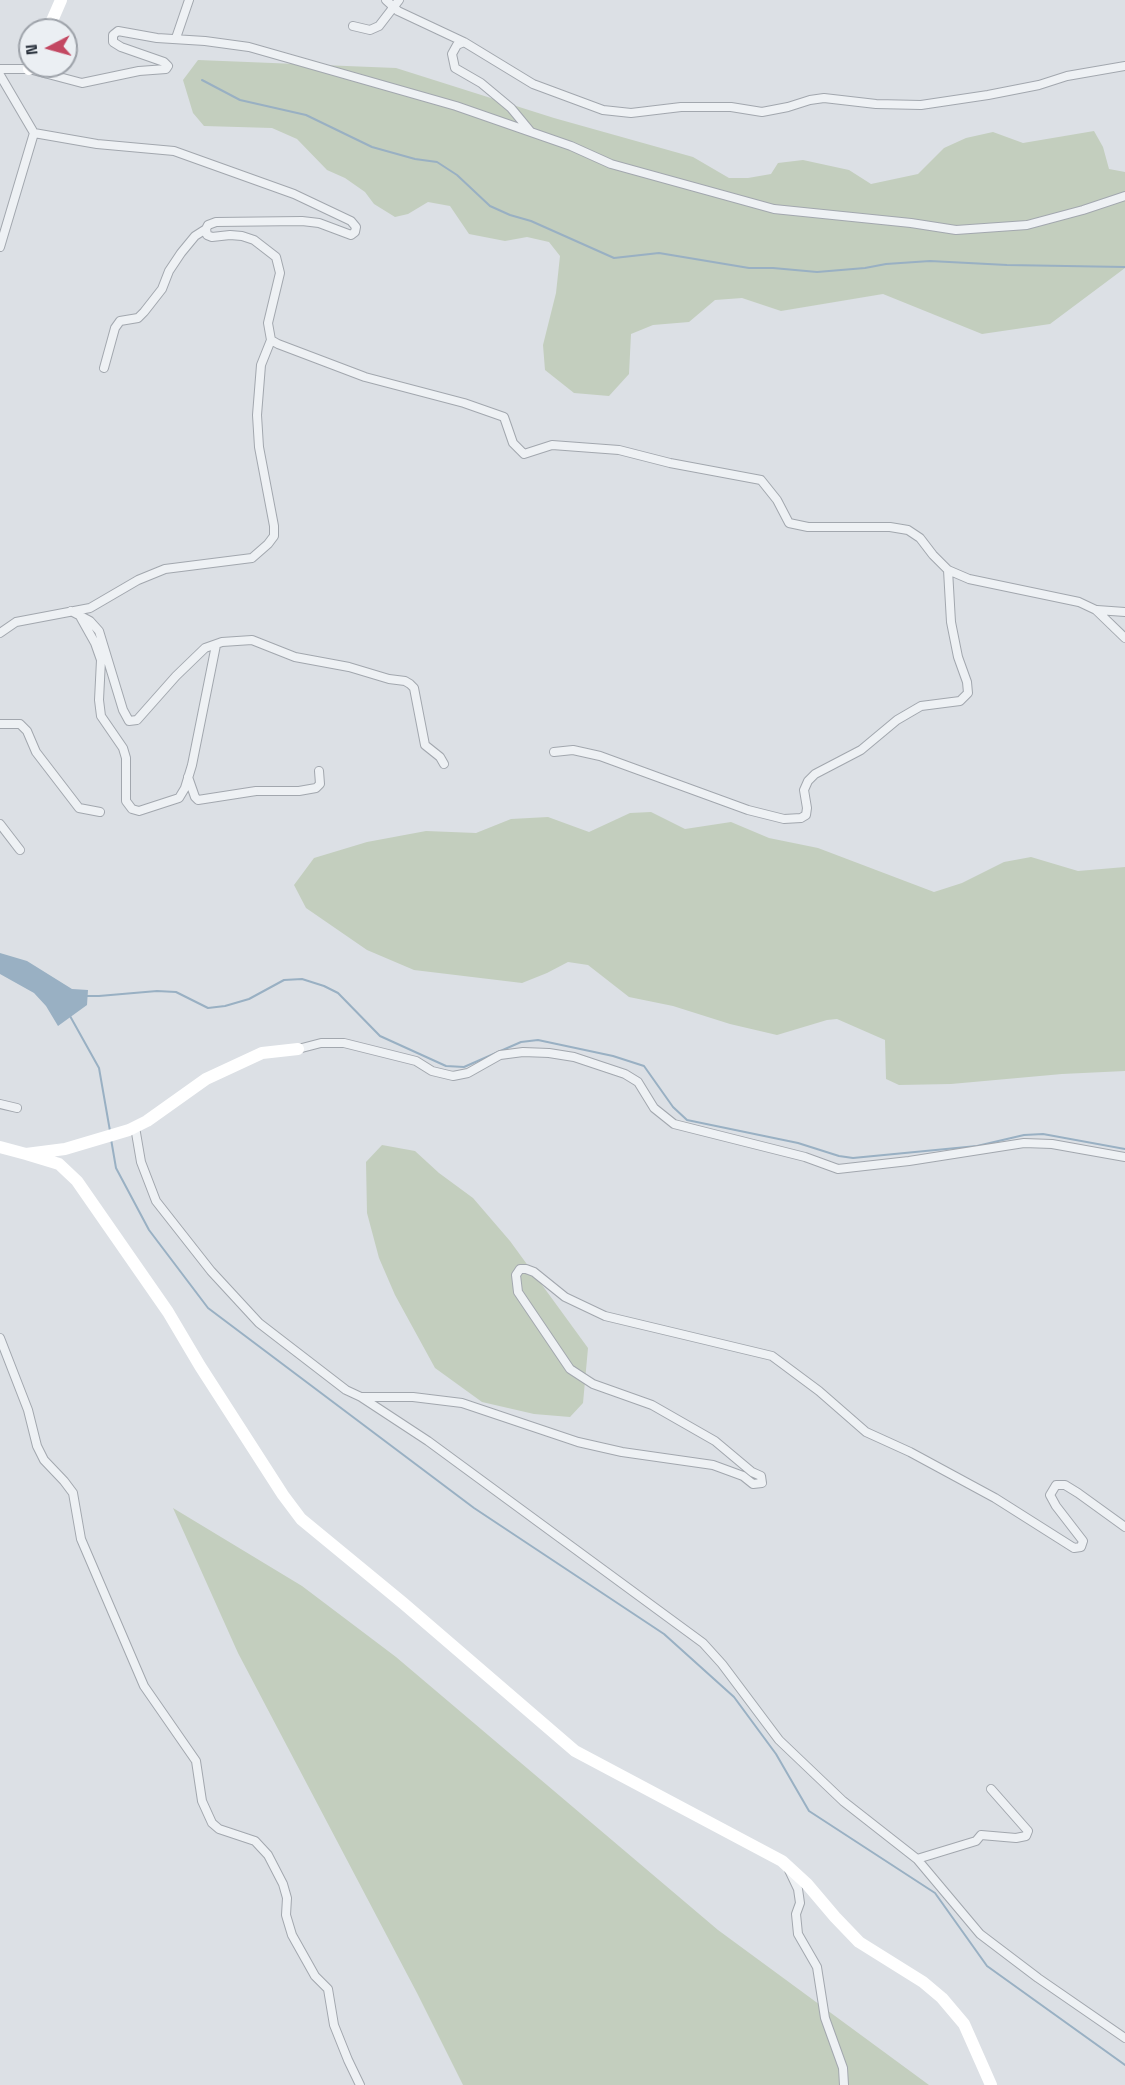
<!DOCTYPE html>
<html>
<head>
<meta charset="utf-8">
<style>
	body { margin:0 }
	#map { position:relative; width:1125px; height:2085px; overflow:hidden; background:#dce0e5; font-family:"Space Grotesk",sans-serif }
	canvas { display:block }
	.north { position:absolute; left:18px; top:18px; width:60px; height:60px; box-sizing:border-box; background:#ebeff3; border:2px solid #9da2a9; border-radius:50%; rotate:264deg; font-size:16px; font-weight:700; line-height:24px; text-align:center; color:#272f3a }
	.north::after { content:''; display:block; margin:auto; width:21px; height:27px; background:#c34862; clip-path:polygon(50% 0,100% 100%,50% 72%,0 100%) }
</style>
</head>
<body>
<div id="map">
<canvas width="1125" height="2085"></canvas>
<div class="north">N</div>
</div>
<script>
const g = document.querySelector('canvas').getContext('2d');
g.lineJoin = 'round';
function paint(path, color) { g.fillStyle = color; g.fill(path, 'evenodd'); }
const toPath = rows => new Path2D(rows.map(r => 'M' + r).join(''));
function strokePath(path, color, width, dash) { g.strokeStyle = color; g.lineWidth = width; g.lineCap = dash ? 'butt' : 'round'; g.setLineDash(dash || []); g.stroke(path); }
const green = toPath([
	[198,60,396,68,554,118,693,157,729,178,748,178,771,174,778,163,803,160,849,170,871,184,918,174,944,148,966,138,993,132,1023,143,1094,131,1103,147,1109,169,1125,172,1125,268,1050,324,982,334,883,294,781,311,742,298,715,300,689,322,653,325,631,334,629,374,609,396,574,393,545,370,543,345,556,293,560,256,549,242,527,237,505,241,469,234,450,206,428,202,408,214,395,217,374,204,365,192,345,178,327,170,297,139,272,128,204,126,193,113,183,80],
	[651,812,685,829,731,822,769,838,818,848,934,892,962,883,1004,862,1031,857,1078,871,1125,867,1125,1071,1062,1074,951,1084,899,1085,886,1079,885,1040,837,1019,827,1020,777,1035,730,1024,673,1006,629,997,588,965,568,962,547,973,522,983,414,970,367,950,306,908,294,885,314,858,367,842,426,831,476,833,511,819,548,817,589,832,630,813],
	[382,1145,415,1151,439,1173,473,1198,510,1241,588,1348,583,1403,570,1417,534,1414,482,1402,435,1368,395,1295,379,1258,367,1213,366,1162],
	[173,1508,302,1586,396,1657,718,1930,929,2085,463,2085,417,1993,238,1653]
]);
const water = toPath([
	[0,953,27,961,72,989,88,990,87,1005,58,1026,46,1006,34,993,0,974]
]);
const stream = toPath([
	[202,80,240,100,306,115,372,147,415,159,437,162,457,175,490,206,510,215,531,221,614,258,659,253,749,268,773,268,817,272,865,268,886,264,930,261,1007,265,1125,267],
	[86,996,99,996,157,991,176,992,208,1008,225,1006,249,999,284,980,302,979,324,986,338,993,380,1036,446,1066,464,1067,521,1042,538,1040,613,1056,644,1066,673,1107,687,1120,798,1143,839,1156,853,1158,977,1146,1024,1135,1043,1134,1125,1149],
	[70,1016,99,1068,110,1131],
	[111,1139,116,1168,149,1230,208,1308,474,1508,664,1634,734,1697,776,1754,809,1811,935,1893,987,1966,1125,2065]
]);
const street = toPath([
	[386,0,398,11,464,42],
	[353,26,370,30,379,26,399,0],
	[176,38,189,0],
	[0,69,29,69,82,83,139,71,166,69,168,66,164,62,121,47,113,42,113,35,118,31,157,38,205,41,249,47,456,106,571,146,611,164,774,209,911,223,956,230,1027,225,1083,210,1125,196],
	[0,75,34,133,0,247],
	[530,131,511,108,481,83,455,68,452,54,457,45,464,42,533,84,603,110,631,113,681,107,731,107,762,112,788,107,810,100,824,98,876,104,921,105,988,95,1039,85,1067,76,1125,66],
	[34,133,97,144,174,151,294,194,351,221,356,227,355,232,351,235,319,223,302,221,216,222,208,225,206,229,207,235,212,237,230,235,242,236,254,240,276,257,280,273,268,323,271,340,278,344,365,377,464,403,504,417,513,443,524,454,552,445,619,450,670,463,761,480,777,500,789,523,808,527,890,527,908,530,920,538,933,555,948,570,969,579,1079,602,1096,610,1125,638],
	[104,368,115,328,120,321,138,318,144,312,162,289,169,271,181,253,195,236,206,229],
	[1097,610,1125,612],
	[71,611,90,621,99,631,123,710,129,721,137,720,176,676,205,648,222,642,252,640,295,657,349,667,389,679,405,681,410,684,414,688,425,745,440,757,444,764],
	[81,618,95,643,101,660,99,700,101,716,123,748,126,758,126,801,132,809,139,811,179,798,185,788,192,765,216,645],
	[0,633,16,622,90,608,138,580,165,569,252,558,268,544,274,536,274,526,259,447,257,415,261,365,271,340],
	[0,724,20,724,27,731,36,752,79,808,100,812],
	[554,752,573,750,600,756,748,810,784,819,801,818,806,815,807,808,804,790,808,781,815,774,861,750,897,720,921,706,960,701,968,693,967,682,958,657,951,622,948,570],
	[188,777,195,797,198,800,256,791,299,791,316,788,320,784,319,771],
	[0,824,20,850],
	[298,1049,321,1043,344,1043,416,1061,432,1071,453,1076,468,1073,500,1055,523,1052,549,1053,574,1057,625,1074,638,1082,654,1108,674,1124,805,1157,838,1169,909,1161,1024,1143,1052,1144,1125,1157],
	[0,1104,17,1108],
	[135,1127,141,1162,156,1201,211,1271,259,1323,346,1390,361,1397,413,1397,462,1403,578,1442,622,1452,713,1465,743,1476,753,1484,762,1483,761,1476,752,1472,715,1441,652,1405,593,1384,570,1369,518,1292,516,1275,520,1269,526,1269,534,1272,565,1297,605,1316,772,1356,819,1391,866,1432,910,1452,995,1498,1074,1548,1081,1547,1083,1541,1056,1506,1050,1495,1056,1485,1065,1485,1078,1493,1125,1527],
	[0,1338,28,1410,37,1446,44,1460,64,1481,73,1493,81,1539,144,1686,196,1761,202,1801,212,1823,219,1829,255,1841,268,1855,283,1884,287,1898,286,1915,292,1935,315,1976,328,1989,334,2025,348,2060,360,2085],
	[361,1397,428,1441,703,1643,722,1664,779,1740,843,1801,917,1859,980,1934,1038,1978,1125,2038],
	[917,1859,976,1841,981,1835,1016,1838,1026,1836,1028,1831,991,1789],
	[789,1870,798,1889,800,1903,796,1914,798,1934,817,1967,825,2018,843,2068,844,2085]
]);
const secondary = toPath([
	[48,30,61,0],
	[29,69,30,66],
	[0,1147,26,1154,65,1149,129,1130,147,1121,206,1079,262,1053,298,1049],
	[26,1154,59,1164,77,1181,168,1312,200,1366,283,1495,301,1519,403,1603,575,1751,782,1861,807,1884,835,1917,859,1942,923,1982,942,1998,964,2024,991,2085]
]);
paint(green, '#c3cebe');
paint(water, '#99b0c3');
strokePath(stream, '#99b0c3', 2);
strokePath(street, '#a2a7ae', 10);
strokePath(street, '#eef1f4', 8);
strokePath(secondary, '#fff', 12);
</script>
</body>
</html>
